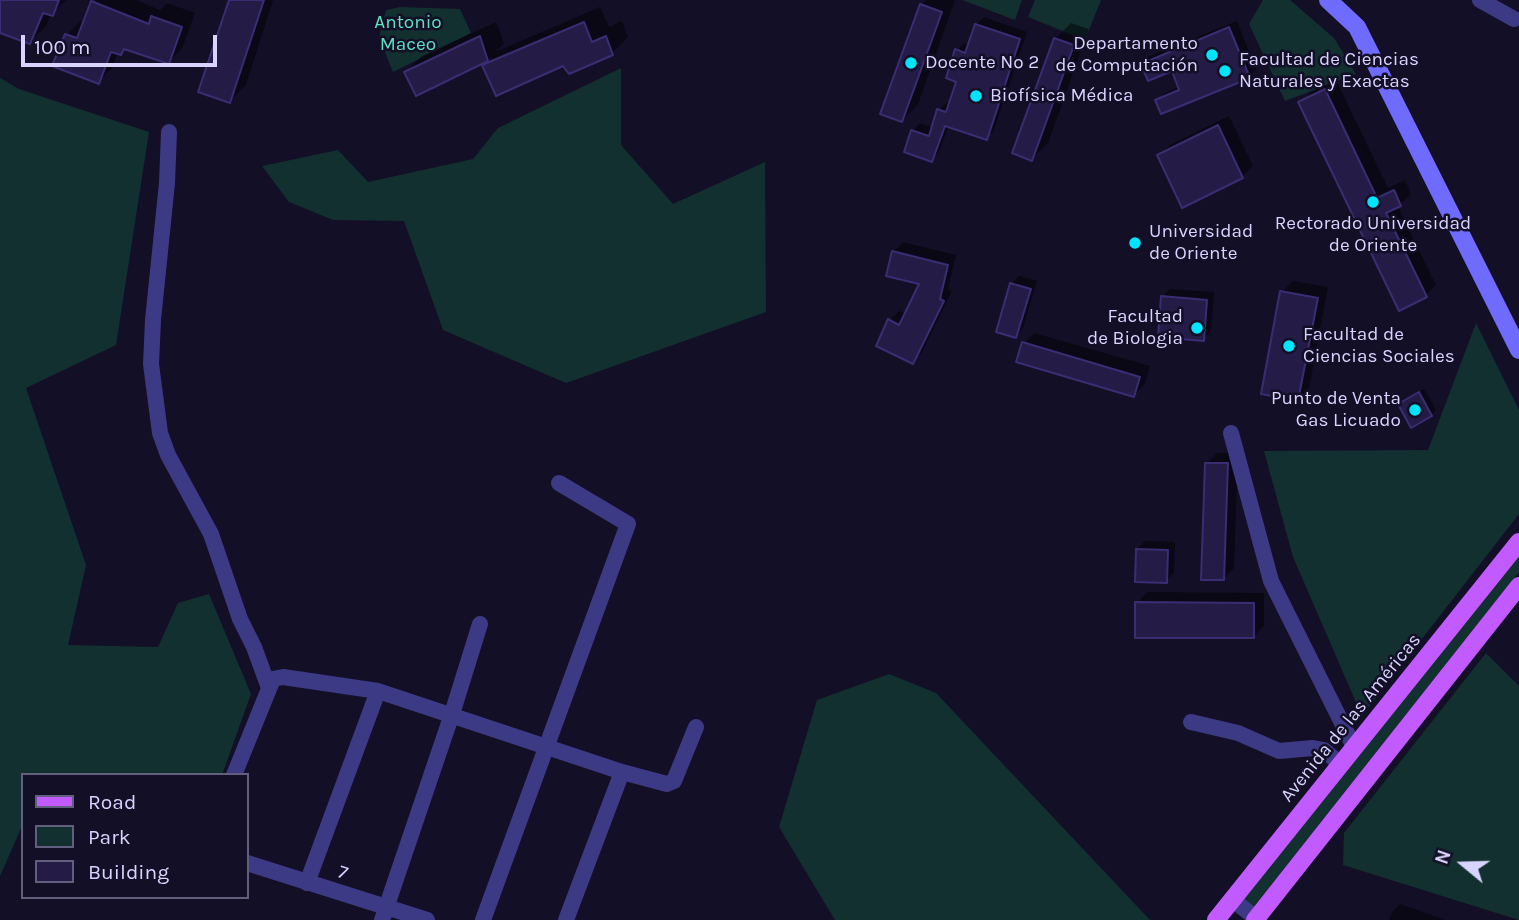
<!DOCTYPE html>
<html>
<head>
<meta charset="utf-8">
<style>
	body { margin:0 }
	#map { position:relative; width:1519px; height:920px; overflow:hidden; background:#130f26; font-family:Karla,sans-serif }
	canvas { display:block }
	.legend { position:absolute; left:21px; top:773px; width:228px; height:126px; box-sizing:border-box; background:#130f26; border:2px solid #625e7d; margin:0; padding:9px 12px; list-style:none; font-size:21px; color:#d9d4ff }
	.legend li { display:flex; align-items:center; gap:14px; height:35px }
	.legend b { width:35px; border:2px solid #625e7d }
	.north { position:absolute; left:1428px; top:829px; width:70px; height:70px; -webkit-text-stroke:5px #130f26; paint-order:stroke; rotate:289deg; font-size:19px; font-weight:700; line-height:28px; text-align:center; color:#d9d4ff }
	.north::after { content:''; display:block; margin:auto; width:24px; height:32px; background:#d9d4ff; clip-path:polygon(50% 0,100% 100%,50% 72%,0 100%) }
	.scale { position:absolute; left:21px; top:35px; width:196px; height:32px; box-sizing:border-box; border:4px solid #d9d4ff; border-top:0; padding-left:9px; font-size:21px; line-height:24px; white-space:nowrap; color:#d9d4ff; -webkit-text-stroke:5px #130f26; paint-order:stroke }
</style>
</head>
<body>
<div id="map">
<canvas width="1519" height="920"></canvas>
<ul class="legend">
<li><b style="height:9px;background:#c25bff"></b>Road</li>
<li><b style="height:19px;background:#12302f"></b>Park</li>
<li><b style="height:19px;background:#241b47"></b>Building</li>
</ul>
<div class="north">N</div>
<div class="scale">100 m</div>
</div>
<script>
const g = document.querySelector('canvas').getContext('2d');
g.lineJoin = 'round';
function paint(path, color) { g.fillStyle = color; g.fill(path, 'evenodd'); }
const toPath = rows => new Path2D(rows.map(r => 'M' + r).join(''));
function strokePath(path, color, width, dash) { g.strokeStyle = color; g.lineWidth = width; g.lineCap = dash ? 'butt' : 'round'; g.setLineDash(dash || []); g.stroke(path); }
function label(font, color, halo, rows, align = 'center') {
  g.font = font + ' Karla,sans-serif'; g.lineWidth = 5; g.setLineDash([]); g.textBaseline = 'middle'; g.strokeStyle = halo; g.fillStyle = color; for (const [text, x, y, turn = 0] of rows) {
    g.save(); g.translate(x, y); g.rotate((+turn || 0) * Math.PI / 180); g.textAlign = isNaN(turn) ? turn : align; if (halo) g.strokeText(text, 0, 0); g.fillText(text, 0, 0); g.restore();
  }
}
const green = toPath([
	[962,0,1022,0,1015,20],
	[1035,0,1101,0,1085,40,1028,17],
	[1263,0,1290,0,1334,38,1356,74,1285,101,1249,24],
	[400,7,460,9,471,33,393,72,379,38,386,10],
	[621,68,621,145,673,204,765,162,766,312,566,383,443,330,404,221,333,220,289,202,262,166,338,150,368,182,473,159,498,128],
	[0,78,19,89,149,132,116,345,26,388,86,565,68,645,158,647,178,603,209,594,251,694,222,775,23,775,23,824,0,876],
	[1476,323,1519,410,1519,514,1362,716,1293,557,1264,451,1428,450],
	[1519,555,1519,572,1253,908,1242,900],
	[1486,653,1519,686,1519,920,1343,865,1344,833],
	[889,674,936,693,1150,920,835,920,779,827,817,700]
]);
const shadow = toPath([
	[0,0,67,0,51,14,46,26,30,42,0,31],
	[95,0,136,0,160,10,167,3,195,13,182,49,168,62,126,48,121,53,118,52,112,68,98,82,67,35,80,21,85,22],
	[231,0,273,0,246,85,230,101],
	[926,0,955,0,918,104,902,120,921,5],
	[600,7,609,27,622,21,628,37,612,53,569,72,564,64,485,66,493,57,417,93,406,72,422,56,496,22,504,43,495,52],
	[984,17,1027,32,994,130,987,138,949,125,939,152,932,160,913,131,920,123,933,128,939,110,946,103,950,104,958,81,957,50,964,43,970,45,976,25],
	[1237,21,1256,69,1249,76,1157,100,1165,93,1180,86,1173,69,1143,64,1150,56],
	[1071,23,1089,29,1048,143,1032,159,1055,39],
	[1336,80,1388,188,1405,180,1411,194,1398,207,1436,285,1426,295,1300,103,1311,92],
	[1229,116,1253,166,1242,177,1183,206,1159,155,1170,145],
	[903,242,956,255,948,289,952,291,922,352,913,362,890,320,899,311,906,314,921,283,893,252],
	[1019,276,1037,281,1023,328,1016,336,1012,283],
	[1293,281,1328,287,1309,388,1298,399,1282,292],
	[1170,289,1214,292,1211,331,1203,339,1162,297],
	[1034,333,1150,366,1145,384,1134,395,1024,343],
	[1424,389,1436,410,1431,415,1400,404],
	[1217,453,1238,453,1234,568,1224,578,1207,463],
	[1145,541,1175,542,1174,573,1166,581,1137,549],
	[1147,592,1264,593,1264,626,1253,637,1137,603],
	[1400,904,1446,920,1389,920,1392,912]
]);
const building = toPath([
	[0,0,59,0,53,16,43,13,30,44,0,33,0,0],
	[229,0,264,0,230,103,198,92,229,0],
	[91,1,149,24,151,16,182,27,169,64,124,49,121,55,111,52,99,84,52,66,65,34,77,38,91,1],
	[920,4,942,12,902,122,880,114,920,4],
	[584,22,592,42,606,36,613,55,569,74,563,66,496,96,482,65,584,22],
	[975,24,1020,39,987,140,945,126,932,162,904,152,911,130,929,136,937,109,946,112,956,82,946,78,955,49,965,53,975,24],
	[1229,27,1250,78,1161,114,1155,100,1179,90,1172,71,1148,81,1141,64,1229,27],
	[480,36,488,61,416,96,404,72,480,36],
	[1054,38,1074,45,1032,161,1012,153,1054,38],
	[1325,89,1377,198,1394,190,1401,206,1386,213,1427,297,1399,311,1298,102,1325,89],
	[1218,125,1243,178,1182,208,1157,155,1218,125],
	[892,251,948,265,940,299,944,301,913,364,876,346,888,319,899,325,919,284,886,276,892,251],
	[1010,283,1031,289,1016,338,996,332,1010,283],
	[1280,291,1318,298,1298,401,1261,394,1280,291],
	[1161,296,1207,300,1204,341,1158,337,1161,296],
	[1022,342,1140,377,1134,397,1016,362,1022,342],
	[1419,392,1432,416,1411,428,1398,404,1419,392],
	[1205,463,1228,463,1224,580,1201,580,1205,463],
	[1136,549,1168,550,1167,583,1135,582,1136,549],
	[1135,602,1254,603,1254,638,1135,638,1135,602]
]);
const street = toPath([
	[1480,0,1514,19],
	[169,132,167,183,153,320,151,364,160,433,168,455,211,534,240,619,254,647,269,688],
	[1231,433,1271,581,1354,747],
	[1191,722,1238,733,1279,751,1313,748,1324,750,1340,764],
	[234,775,273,679,283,677,378,691,622,772,667,784,674,781,696,727],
	[247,863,427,920],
	[307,883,378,691],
	[1232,899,1258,920],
	[382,920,452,714,480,624],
	[483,920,628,524,559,483],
	[566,920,622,772]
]);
const secondary = toPath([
	[1328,0,1357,27,1519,350]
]);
const primary = toPath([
	[1216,920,1519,542],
	[1255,920,1519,586]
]);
const markers = [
	[1212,55,7,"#00e5ff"],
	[911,63,7,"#00e5ff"],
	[1225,71,7,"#00e5ff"],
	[976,96,7,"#00e5ff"],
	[1373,202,7,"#00e5ff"],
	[1135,243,7,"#00e5ff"],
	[1197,328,7,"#00e5ff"],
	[1289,346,7,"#00e5ff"],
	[1415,410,7,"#00e5ff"]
];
const parkNames = [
	["Antonio",408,23],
	["Maceo",408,45]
];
const poiNames = [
	["Departamento",1198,44,"right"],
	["de Computación",1198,66,"right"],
	["Facultad de Ciencias",1239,60],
	["Naturales y Exactas",1239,82],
	["Docente Nº 2",925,63],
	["Biofísica Médica",990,96],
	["Rectorado Universidad",1373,224,"center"],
	["de Oriente",1373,246,"center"],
	["Universidad",1149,232],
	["de Oriente",1149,254],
	["Facultad",1183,317,"right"],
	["de Biologia",1183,339,"right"],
	["Facultad de",1303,335],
	["Ciencias Sociales",1303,357],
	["Punto de Venta",1401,399,"right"],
	["Gas Licuado",1401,421,"right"]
];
const streetNames = [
	["Avenida de las Américas",1351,718,-51],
	["7",343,873,18]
];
paint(green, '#12302f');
paint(shadow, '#0007');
paint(building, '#241b47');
strokePath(building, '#3b2d73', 2);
strokePath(street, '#3d3a85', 16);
strokePath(secondary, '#6f6bff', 18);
strokePath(primary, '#c25bff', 18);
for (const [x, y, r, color] of markers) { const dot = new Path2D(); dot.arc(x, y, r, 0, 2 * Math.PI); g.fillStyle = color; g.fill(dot); strokePath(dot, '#130f26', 2.5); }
label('19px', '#5fe0c0', '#130f26', parkNames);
label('19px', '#d9d4ff', '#130f26', poiNames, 'left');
label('19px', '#d9d4ff', '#130f26', streetNames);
</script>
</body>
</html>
